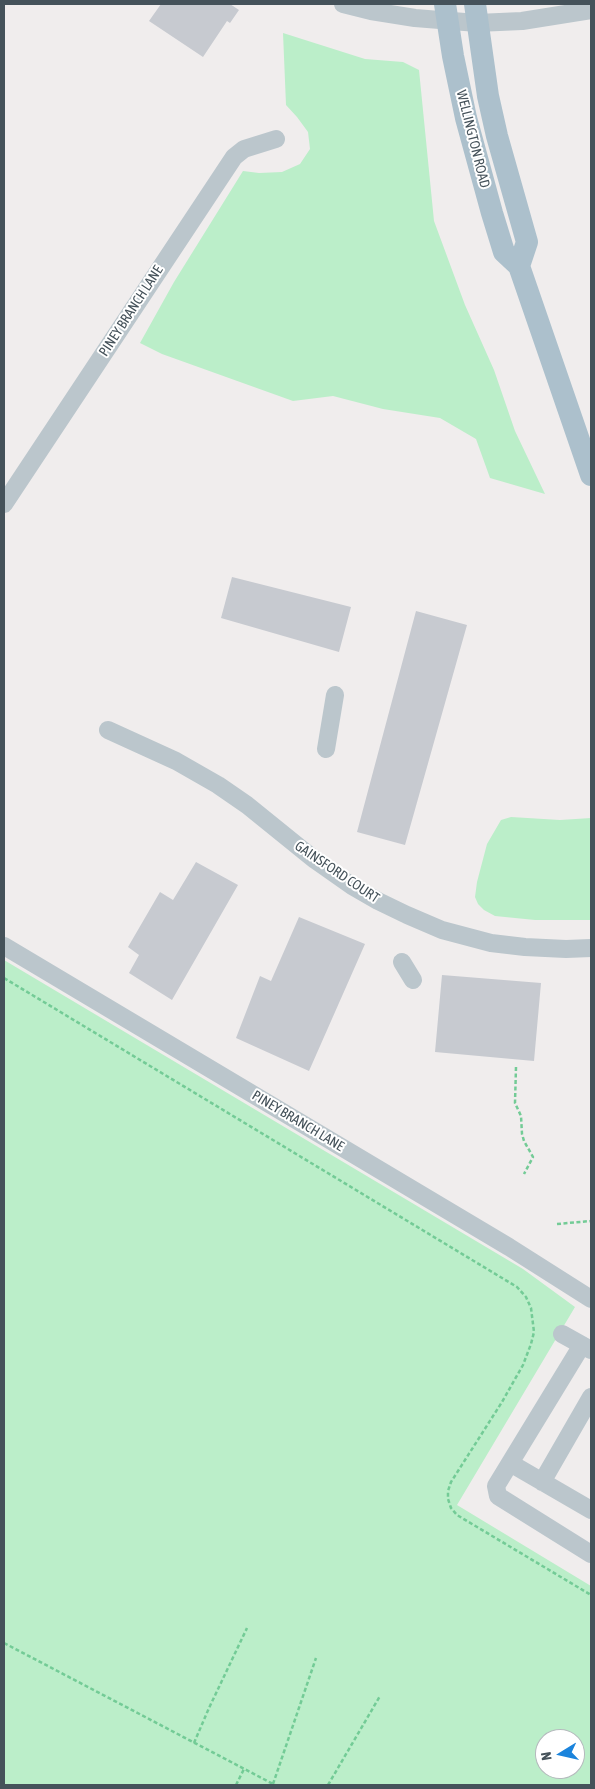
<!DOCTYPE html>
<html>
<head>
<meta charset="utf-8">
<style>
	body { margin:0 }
	#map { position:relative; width:595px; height:1789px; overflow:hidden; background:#f0eded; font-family:"Asap Condensed",sans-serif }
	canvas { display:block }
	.frame { position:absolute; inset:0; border:5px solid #45525a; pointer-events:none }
	.north { position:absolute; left:535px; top:1729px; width:50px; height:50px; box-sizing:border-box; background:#fff; border:1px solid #b5babd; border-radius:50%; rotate:261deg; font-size:14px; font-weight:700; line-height:20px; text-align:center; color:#45525a }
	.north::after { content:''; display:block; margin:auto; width:18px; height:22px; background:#1b84dc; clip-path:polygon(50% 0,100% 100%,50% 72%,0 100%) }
</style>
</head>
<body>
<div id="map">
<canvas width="595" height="1789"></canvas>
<div class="frame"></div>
<div class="north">N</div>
</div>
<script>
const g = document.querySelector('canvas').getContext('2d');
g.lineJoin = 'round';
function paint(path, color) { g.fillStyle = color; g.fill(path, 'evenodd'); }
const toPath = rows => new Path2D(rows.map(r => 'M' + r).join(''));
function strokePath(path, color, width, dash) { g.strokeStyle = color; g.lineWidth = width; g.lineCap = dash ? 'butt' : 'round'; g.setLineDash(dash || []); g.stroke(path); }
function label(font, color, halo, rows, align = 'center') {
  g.font = font + ' "Asap Condensed",sans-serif'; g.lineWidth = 4; g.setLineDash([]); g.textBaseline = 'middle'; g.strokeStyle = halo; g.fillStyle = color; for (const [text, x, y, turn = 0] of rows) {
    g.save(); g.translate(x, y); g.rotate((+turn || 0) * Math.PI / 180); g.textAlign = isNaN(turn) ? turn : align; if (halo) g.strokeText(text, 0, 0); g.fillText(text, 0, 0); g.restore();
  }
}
const green = toPath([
	[283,33,365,59,403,62,419,70,434,221,465,305,494,370,515,431,545,494,490,478,476,439,440,418,383,409,333,396,293,401,162,354,140,343,174,282,243,171,259,173,282,172,300,164,310,149,308,132,297,117,286,105],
	[511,817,560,820,591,818,591,920,535,920,495,916,484,910,478,904,475,897,477,882,487,844,501,820],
	[4,960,523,1269,575,1307,457,1505,591,1586,591,1785,4,1785],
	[545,1739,575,1739,575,1769,545,1769]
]);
const building = toPath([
	[161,4,230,4,239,10,230,23,227,21,203,57,149,21],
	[232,577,351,607,339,652,221,618],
	[416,611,467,625,405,845,357,832],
	[196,862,238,885,172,1000,129,973,139,955,128,947,160,892,173,900],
	[299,917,365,944,309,1071,236,1038,260,976,271,981],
	[442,975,541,983,534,1061,435,1052]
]);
const path = toPath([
	[4,978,517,1287,526,1297,531,1308,534,1332,531,1344,523,1365,502,1402,451,1482,448,1491,448,1499,451,1508,457,1515,591,1595],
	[516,1067,515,1103,521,1116,522,1134,524,1141,533,1157,524,1174],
	[557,1224,591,1221],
	[4,1643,275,1785],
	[194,1743,209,1708,247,1628],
	[273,1784,316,1658],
	[236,1785,244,1769],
	[328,1785,380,1696]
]);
const minor = toPath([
	[343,4,371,11,415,18,477,23,522,21,591,10],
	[4,504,234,157,244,149,276,139],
	[108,730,176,761,218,785,247,805,315,860,352,886,378,901,407,915,442,930,491,943,525,947,566,949,591,948],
	[326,749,335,695],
	[4,946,509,1247,591,1299],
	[402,962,413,980],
	[562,1334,591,1350],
	[582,1345,496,1486,498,1496,591,1554],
	[510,1463,591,1510],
	[542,1482,591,1397]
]);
const major = toPath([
	[445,4,453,56,466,118,492,213,504,252,519,266,591,475],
	[475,4,488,96,497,136,527,242,519,266]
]);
const streetNames = [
	["WELLINGTON ROAD",473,139,76],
	["PINEY BRANCH LANE",131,311,-57],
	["GAINSFORD COURT",337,872,34],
	["PINEY BRANCH LANE",298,1121,31]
];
paint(green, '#bbeec9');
paint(building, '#c7cad0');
strokePath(path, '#73cb96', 2.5, [4, 2.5]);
strokePath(minor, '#bbc6cc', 18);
strokePath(major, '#acc0cc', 22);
label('14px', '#45525a', '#fff', streetNames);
</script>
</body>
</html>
